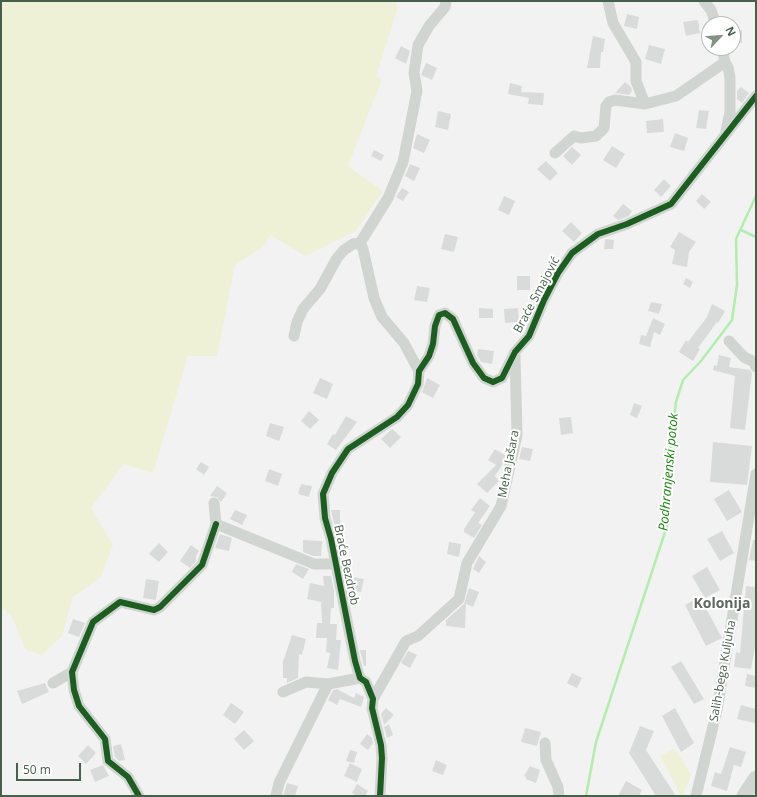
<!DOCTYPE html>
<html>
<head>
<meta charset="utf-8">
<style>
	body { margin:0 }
	#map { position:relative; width:757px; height:797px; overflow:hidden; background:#f2f2f2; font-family:"Open Sans",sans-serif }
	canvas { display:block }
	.frame { position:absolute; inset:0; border:2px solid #485f4c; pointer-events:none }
	.north { position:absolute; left:701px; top:16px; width:40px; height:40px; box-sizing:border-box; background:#fff; border:1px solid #b6bfb7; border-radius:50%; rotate:64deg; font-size:11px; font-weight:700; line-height:16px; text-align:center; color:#485f4c }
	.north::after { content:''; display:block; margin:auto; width:14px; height:18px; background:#849286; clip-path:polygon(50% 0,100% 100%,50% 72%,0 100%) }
	.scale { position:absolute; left:16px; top:763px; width:65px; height:18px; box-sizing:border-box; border:2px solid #485f4c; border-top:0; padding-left:5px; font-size:12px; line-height:14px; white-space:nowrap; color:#485f4c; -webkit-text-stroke:3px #fff; paint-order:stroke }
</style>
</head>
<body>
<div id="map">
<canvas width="757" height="797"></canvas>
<div class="frame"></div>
<div class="north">N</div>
<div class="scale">50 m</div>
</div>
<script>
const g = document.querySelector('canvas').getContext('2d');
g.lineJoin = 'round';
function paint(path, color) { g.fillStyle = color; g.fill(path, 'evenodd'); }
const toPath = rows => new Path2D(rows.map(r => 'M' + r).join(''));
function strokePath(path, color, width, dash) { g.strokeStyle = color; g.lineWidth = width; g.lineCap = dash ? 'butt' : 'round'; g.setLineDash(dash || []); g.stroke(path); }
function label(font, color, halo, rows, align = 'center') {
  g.font = font + ' "Open Sans",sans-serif'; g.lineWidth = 4; g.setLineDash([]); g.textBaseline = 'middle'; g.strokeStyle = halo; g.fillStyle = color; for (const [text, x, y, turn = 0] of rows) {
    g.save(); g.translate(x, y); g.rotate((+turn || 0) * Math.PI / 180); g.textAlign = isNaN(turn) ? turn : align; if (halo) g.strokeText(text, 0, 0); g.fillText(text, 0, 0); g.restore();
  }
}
const green = toPath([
	[1,1,396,1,397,11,376,76,382,79,348,166,383,191,355,232,347,235,305,256,270,235,263,247,235,265,217,356,188,356,153,473,124,464,91,508,113,545,101,577,73,597,62,636,42,655,26,650,12,617,1,607],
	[673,749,675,749,691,774,683,796,681,796,660,756]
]);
const stream = toPath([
	[741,230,756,237],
	[586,796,596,742,667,526,667,478,676,402,683,380,701,361,732,320,737,285,736,239,756,196]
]);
const building = toPath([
	[627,14,639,17,637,29,624,26],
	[698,20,700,33,686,36,683,22],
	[733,30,742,30,742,43,733,42],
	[593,36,605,39,603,52,601,52,600,68,587,68],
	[649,45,665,49,661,64,645,59],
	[401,46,410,51,406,64,395,58],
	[426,63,437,68,432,80,421,75],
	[625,82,631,87,632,91,629,95,615,93],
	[510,83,522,86,521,92,544,93,543,105,528,104,529,98,508,94],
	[741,87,749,93,742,103,737,99,737,91],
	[699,110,709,111,706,129,696,128],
	[438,111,451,114,448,130,435,127],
	[663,119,664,132,647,133,646,121],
	[675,133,688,138,684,151,670,147],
	[417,134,430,140,424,153,413,148],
	[612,146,625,154,616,168,603,160],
	[572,147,581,155,572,165,563,156],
	[374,150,384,155,381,161,371,156],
	[546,161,558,173,550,181,537,169],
	[410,164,420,168,414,181,405,176],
	[664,179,671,186,661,197,654,190],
	[402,188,409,192,403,201,396,197],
	[702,194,711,202,704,209,696,201],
	[504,196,515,201,509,215,498,210],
	[623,204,632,211,629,216,618,220,613,216],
	[571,222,582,233,574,242,562,231],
	[679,232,696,242,689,252,687,267,672,264,675,250,670,247],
	[445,234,458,237,454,252,441,249],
	[605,239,614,240,613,249,604,249],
	[517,276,530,276,530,290,517,290],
	[686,278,693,282,690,288,683,284],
	[417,286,430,288,427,302,414,300],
	[651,302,662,304,659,314,648,311],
	[712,304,725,311,718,323,717,322,698,348,700,349,693,361,679,352,686,340,688,342,707,317],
	[479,308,493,309,493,318,479,318],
	[518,308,519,322,505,323,504,309],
	[653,318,665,324,660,335,654,332,650,347,639,344,641,335,646,336],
	[478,349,494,351,492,364,481,362,477,355],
	[719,355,731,358,729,367,750,370,752,373,745,430,730,428,735,376,713,370,714,365,717,366],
	[320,378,333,384,327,399,313,393],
	[427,378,440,385,433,398,422,392],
	[634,403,642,406,637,418,630,415],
	[309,411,319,420,310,429,301,421],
	[346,416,357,422,336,450,327,444,333,434,335,435],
	[571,417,573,433,561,435,559,418],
	[270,423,284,427,279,441,266,436],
	[392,429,401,437,390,448,381,439],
	[713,442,752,446,747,485,710,482],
	[522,447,533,449,530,461,519,459],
	[495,449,505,455,504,462,495,476,499,481,487,493,477,484,496,465,488,460],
	[201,462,209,467,204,475,196,469],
	[269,469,282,474,278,486,265,481],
	[301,484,312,486,309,497,298,494],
	[217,486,227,493,221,502,217,497,210,496],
	[729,490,742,512,727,521,714,499],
	[480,498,490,506,478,523,482,525,474,538,464,532,464,529,475,512,471,510],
	[235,510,247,515,242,525,230,519],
	[331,510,340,510,340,524,334,524],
	[722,531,734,553,720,561,707,539],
	[220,534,232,538,229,551,215,548],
	[303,540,322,541,321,556,313,556,303,552],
	[753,540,756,540,756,561,749,560],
	[449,542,461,544,459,557,447,554],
	[159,543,168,552,159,562,149,554],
	[191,545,199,551,196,556,196,561,190,568,180,561],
	[479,556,486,562,479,573,473,569],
	[296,564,309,569,303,579,292,572],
	[707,567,720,590,705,598,692,576],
	[323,576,331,576,334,591,334,608,331,608,330,624,337,624,336,640,341,640,338,670,327,668,330,653,326,652,327,638,316,638,317,623,322,623,321,602,307,599,310,583,324,586],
	[348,576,364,579,361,592,348,590],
	[146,579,159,581,156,600,143,598],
	[746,586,756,587,756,642,751,669,734,667,736,652,740,653],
	[469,588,479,592,473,607,466,604,465,628,446,626,446,620,464,604],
	[700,597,722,638,706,646,685,605],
	[73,619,85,623,79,637,68,633],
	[292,635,306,639,302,655,299,654,298,678,287,683,287,678,283,678,283,662],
	[360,650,366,650,366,666,364,666],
	[408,651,417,655,410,668,401,663],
	[681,661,704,699,694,704,671,667],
	[572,673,582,678,577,688,567,683],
	[747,674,756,676,756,688,745,686],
	[45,683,49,692,22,704,17,691],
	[337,689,354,698,356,693,364,697,361,707,340,699,337,705,328,700,333,690],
	[231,703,244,712,235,724,223,715],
	[741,705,756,709,755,723,737,719],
	[386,708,394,715,384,725,381,714],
	[675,708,694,743,681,752,662,716],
	[389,724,393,735,387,738,384,727],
	[640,726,654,731,646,750,676,796,656,796,629,753],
	[525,728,541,732,537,746,521,742],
	[244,730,254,741,244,750,234,739],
	[367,734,372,738,373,743,368,750,360,744],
	[121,744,125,760,119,761,115,757,113,746],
	[88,745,96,753,86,764,78,756],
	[730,747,746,752,741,767,734,765,727,791,711,786,715,772,721,774],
	[350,750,357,752,354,763,346,761],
	[436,760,447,765,443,775,432,771],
	[350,763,362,769,357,782,344,776],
	[103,765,109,776,95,782,90,770],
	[530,766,540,770,536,783,526,779,526,777,524,776],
	[626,781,642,790,639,796,618,796],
	[287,783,298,786,295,796,283,796],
	[357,784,368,791,365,796,357,796,352,793]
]);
const street = toPath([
	[608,1,613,23,636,62,636,81,645,104,676,96,725,62,728,67,730,78,730,112,726,131],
	[704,1,711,10,716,24],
	[722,48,725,62],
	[555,153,574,136,581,138,596,136,604,128,606,106,609,102,615,100,645,104],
	[360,243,388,198,403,162,417,91,414,73,418,45,429,26,445,7,446,1],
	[294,336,297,322,303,309,320,289,337,258,344,250,353,244,360,243,363,249,374,298,382,317,404,343,419,371],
	[729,341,744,357,754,362,756,367],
	[214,503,216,524,314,564,336,564],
	[53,683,72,672],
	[283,692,306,682,328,684,360,678],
	[373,699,406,641,418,636,459,599,467,563,501,506,517,435,515,355],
	[545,743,546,760,558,787,559,796],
	[139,796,128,777,108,761,105,739,79,706,74,690,72,672,93,622,120,602,154,610,160,607,202,565,216,524],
	[276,796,279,783,328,684],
	[380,796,382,758,381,745,372,708,373,699,366,682,360,678,355,661,331,539,325,518,323,494,332,473,348,449,397,417,408,405,418,384,419,371,429,356,433,344,435,326,439,315,445,313,453,319,473,363,484,378,493,382,502,378,515,352,529,336,544,300,558,273,572,253,598,234,627,224,671,204,756,96],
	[696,796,717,710,756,474]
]);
const secondary = toPath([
	[744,796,756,778]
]);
const cycleway = toPath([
	[139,796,128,777,108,761,105,739,79,706,74,690,72,672,93,622,120,602,154,610,160,607,202,565,216,524],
	[380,796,382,758,381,745,372,708,373,699,366,682,360,678,355,661,331,539,325,518,323,494,332,473,348,449,397,417,408,405,418,384,419,371,429,356,433,344,435,326,439,315,445,313,453,319,473,363,484,378,493,382,502,378,515,352,529,336,544,300,558,273,572,253,598,234,627,224,671,204,756,96]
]);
const streetNames = [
	["Braće Smajović",537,295,-62],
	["Meha Jašara",509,464,-79],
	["Braće Bezdrob",346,565,78],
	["Salih-bega Kuljuha",723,671,-80]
];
const waterNames = [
	["Podhranjenski potok",669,472,-85]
];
const quarterNames = [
	["Kolonija",722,604]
];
paint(green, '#eff1d6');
strokePath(stream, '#b1eeab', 2.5);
paint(building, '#d9dbda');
strokePath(street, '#d0d5d1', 11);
strokePath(secondary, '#d1d6d2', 15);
strokePath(cycleway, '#1b5e20', 6);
label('12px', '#485f4c', '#fff', streetNames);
label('italic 13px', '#18880c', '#fff', waterNames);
label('bold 14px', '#5d665f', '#fff', quarterNames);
</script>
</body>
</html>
